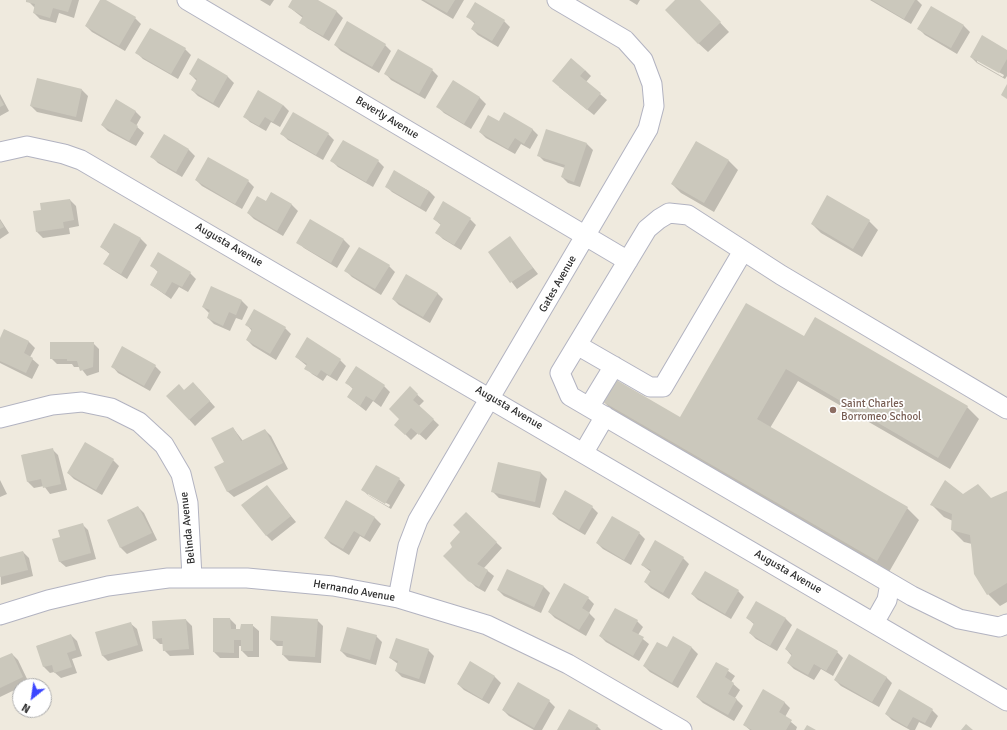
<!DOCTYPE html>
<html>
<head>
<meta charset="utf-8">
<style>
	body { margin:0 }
	#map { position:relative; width:1007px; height:730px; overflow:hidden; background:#efeade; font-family:Signika,sans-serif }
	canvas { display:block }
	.north { position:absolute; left:12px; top:678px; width:40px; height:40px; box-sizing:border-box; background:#fff; border:1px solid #ababab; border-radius:50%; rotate:210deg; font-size:11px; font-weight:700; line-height:16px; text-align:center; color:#2d2d2d }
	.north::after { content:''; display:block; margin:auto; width:14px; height:18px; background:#3b46ff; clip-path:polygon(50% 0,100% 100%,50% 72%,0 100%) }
</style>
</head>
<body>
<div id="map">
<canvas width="1007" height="730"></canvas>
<div class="north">N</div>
</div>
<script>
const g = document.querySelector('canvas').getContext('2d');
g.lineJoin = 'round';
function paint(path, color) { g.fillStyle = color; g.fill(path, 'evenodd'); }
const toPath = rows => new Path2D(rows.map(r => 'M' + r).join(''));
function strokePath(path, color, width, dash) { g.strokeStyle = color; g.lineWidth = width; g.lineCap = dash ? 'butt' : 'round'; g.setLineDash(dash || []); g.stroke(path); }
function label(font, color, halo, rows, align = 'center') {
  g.font = font + ' Signika,sans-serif'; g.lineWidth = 3.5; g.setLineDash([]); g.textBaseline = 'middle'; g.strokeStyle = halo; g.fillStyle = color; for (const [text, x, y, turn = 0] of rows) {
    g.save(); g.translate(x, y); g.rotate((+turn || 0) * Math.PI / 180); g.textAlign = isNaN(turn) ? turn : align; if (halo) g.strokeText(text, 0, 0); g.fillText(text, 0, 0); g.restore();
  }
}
const shadow = toPath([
	[27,0,79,0,74,18,59,13,56,23,40,19,34,13,35,8],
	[101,0,135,18,141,24,125,51,92,32,86,26],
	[260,0,274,0,270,6],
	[293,0,316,0,337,12,343,18,329,41,307,28,301,22,303,18,289,7],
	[421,0,464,0,453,19],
	[629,0,640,0,637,5],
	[677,0,699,0,729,32,708,52,698,43],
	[870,0,917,0,922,5,911,24],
	[931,7,964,26,970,32,957,54,925,35,919,29],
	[467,16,504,21,510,27,498,47,478,35,472,29,475,24],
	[150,29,185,49,191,55,178,79,143,59,137,53],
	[335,45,385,45,391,51,379,73,341,51],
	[1007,51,1007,76,1005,79,977,63,971,57],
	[977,60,1004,75,1003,77,977,62],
	[198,59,228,77,234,83,219,108,198,96,192,90,197,81,190,74],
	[432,70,438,76,425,99,391,80,385,73],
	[585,70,591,76,586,82,607,100,594,115,559,87],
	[453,82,480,98,486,104,471,129,444,113,438,107],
	[82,90,88,96,82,122,37,112,31,106],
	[0,94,9,111,0,116],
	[283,105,289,111,280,127,271,122,266,131,250,122,244,116],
	[135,111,141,117,136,126,144,133,136,146,108,131,102,125],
	[499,122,532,129,538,135,530,149,521,144,515,154,486,138,480,132],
	[282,134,328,134,334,140,323,160,288,140],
	[164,136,189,150,195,156,182,177,158,163,152,157],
	[696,142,729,161,738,170,714,212,681,193,672,184],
	[587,144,593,150,580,187,568,183,562,177,565,168,544,161,538,155],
	[332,161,378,161,384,167,373,187,338,167],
	[395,172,429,191,435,197,426,212,392,192,386,186],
	[196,180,248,181,254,187,242,209,202,186],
	[271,193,292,205,298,211,283,236,254,219,248,213,266,202],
	[70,200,76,206,79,226,69,228,70,234,43,238,37,232,42,211],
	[0,219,9,233,0,239],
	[434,219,470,219,476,225,461,250,443,239,437,233,441,225],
	[310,221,344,240,350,246,337,268,304,248,298,242],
	[869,221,878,230,862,257,821,233,812,224],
	[115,224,141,239,147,245,127,279,111,269,105,263,110,254,101,247],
	[510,238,538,274,517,289,489,252],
	[152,266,190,273,196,279,188,292,179,287,171,299,151,285,158,272],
	[389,266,395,272,381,295,352,277,346,271],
	[211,288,242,301,248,307,242,320,236,318,230,331,214,324,208,318,209,313,203,307],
	[437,293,443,299,430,323,399,305,393,299],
	[246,324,285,328,291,334,276,360,253,346,247,340,252,331],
	[5,330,29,342,35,348,30,357,39,365,32,379,0,363,0,340],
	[804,338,967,407,979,419,950,469,798,381,770,428,907,508,919,520,889,572,614,412,602,400,680,418],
	[93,343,99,349,99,372,87,376,80,367,74,367,72,364,57,364,51,358],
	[296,357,340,360,346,366,337,381,327,375,323,381,312,374,306,368,307,366],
	[112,366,155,366,161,372,150,391,118,373],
	[356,367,384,386,390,392,381,407,373,401,366,411,348,397,353,389,346,382],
	[410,388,424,401,419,406,439,425,426,440,418,433,411,440,396,425,401,420],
	[199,389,215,407,195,426,168,396],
	[233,428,243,441,265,430,271,436,288,469,234,497,227,491,225,463],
	[52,449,58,455,67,490,50,494,44,486,34,488,28,482,22,455],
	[113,460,119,466,102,495,74,479,68,473],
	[499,463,541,473,547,479,540,508,499,498,493,492],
	[399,479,405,485,391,509,369,496,363,490],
	[368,493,390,505,389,507,368,495],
	[0,480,7,494,0,497],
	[1007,492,1007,602,1000,606,988,594,972,544,964,542,952,530,953,521,944,517,932,505,963,495,991,499],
	[272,493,296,522,272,541,266,535],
	[346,501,375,518,381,524,370,542,360,536,349,555,331,544,325,538],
	[138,507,144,513,157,540,127,554,121,548,108,521],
	[592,507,598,513,585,535,559,520,553,514],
	[466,513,502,548,484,568,494,576,485,592,476,587,444,556,453,547,461,532],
	[82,524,88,530,96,559,66,567,59,561,61,538],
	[639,533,645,539,631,565,603,549,597,543],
	[23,552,29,558,33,576,1,585,0,558],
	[683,558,689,564,669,599,651,588,645,582,651,572,642,565],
	[544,587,550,593,541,613,504,596,498,590],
	[738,591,744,597,731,619,698,600,692,594],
	[588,598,594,604,589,613,595,619,586,636,555,618,549,612],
	[756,602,786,619,792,625,777,651,756,639,750,633,755,625,747,618],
	[214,619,230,619,236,625,236,630,241,630,252,625,259,631,259,657,248,657,242,651,242,646,239,646,239,658,220,658,214,652],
	[186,620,192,626,194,655,170,656,164,650,164,644,160,644,154,638],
	[317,620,323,626,321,663,289,661,283,655,283,646,277,646,271,640],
	[637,621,643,627,638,635,649,644,639,661,606,642,600,636],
	[130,623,137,629,143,651,108,661,102,655],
	[71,635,77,641,82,656,72,659,77,673,61,678,54,672,50,673,44,667,37,646],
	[376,636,382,642,376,665,347,657,341,651],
	[673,638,692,648,698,654,678,688,650,672,644,666,667,649],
	[786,649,837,652,843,658,833,676,821,669,814,680,794,669,788,663,792,656],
	[428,650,434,656,425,684,402,677,396,671,398,664,390,658],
	[12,654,18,660,29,683,0,697,0,659],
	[470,663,495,677,501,683,489,704,464,690,458,684],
	[717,663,735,676,731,682,740,690,735,698,743,706,734,721,703,703,697,697],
	[886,677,892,683,879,707,841,686,835,680],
	[549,701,555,707,542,730,534,730,509,716,503,710],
	[784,702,790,708,785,717,797,727,796,730,750,730,744,725],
	[932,710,938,716,931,728,919,722,915,730,910,730,892,720,886,714],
	[597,726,601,730,558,730]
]);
const building = toPath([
	[26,0,72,0,68,12,53,8,50,18,33,13,35,4,26,2],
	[100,0,106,0,136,17,119,46,85,26],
	[292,0,318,0,337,11,323,36,299,23,303,16,288,7],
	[424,0,455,0,447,13],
	[675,0,700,0,721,22,698,44,665,10],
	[872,0,915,0,904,19],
	[475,2,505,20,492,41,471,29,475,22,466,17],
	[931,6,964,25,951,48,917,29],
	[347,21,386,44,372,67,334,45],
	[150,28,186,48,171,74,135,53],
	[982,35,1007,50,1007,59,999,73,970,57],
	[398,49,433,69,419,94,384,74],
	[198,58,228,76,213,103,191,90,197,79,189,74],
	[571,58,585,70,580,76,601,93,587,110,552,81],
	[37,78,82,89,76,117,30,106],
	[453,80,480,97,464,124,436,107],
	[1007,84,1007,99,1001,95],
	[258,90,283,105,273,122,265,117,259,126,243,117],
	[0,98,4,105,0,107],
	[116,99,136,111,130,121,138,126,129,141,101,125],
	[293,112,329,133,316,155,280,134],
	[504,112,533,129,524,144,515,138,508,149,479,132,488,115,499,121],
	[546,129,587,143,574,182,561,177,565,165,537,156],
	[164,134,189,149,176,172,150,157],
	[343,140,379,160,366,182,330,161],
	[696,141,729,160,704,203,671,184],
	[208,157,249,180,235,204,195,180],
	[394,170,429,191,420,207,385,187],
	[271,192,292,204,277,231,247,213,257,196,266,201],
	[827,195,870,220,853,249,811,224],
	[70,199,74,220,63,222,64,228,36,232,33,211,41,210,40,203],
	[443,201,471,218,454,245,435,233,441,224,433,219],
	[310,219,344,239,331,263,296,243],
	[0,220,4,227,0,229],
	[114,223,141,238,121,274,103,264,110,253,100,247],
	[510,236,533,268,510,283,488,252],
	[359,247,390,265,375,289,344,271],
	[158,252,191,272,182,287,172,282,165,294,150,285,158,271,150,266],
	[406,274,438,293,423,317,392,299],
	[211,286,242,300,236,315,229,312,223,326,207,318,210,310,202,307],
	[746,303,804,336,815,317,968,406,938,458,786,369,757,419,908,507,877,561,600,400,613,378,680,417],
	[254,309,286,327,270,354,246,340,252,329,245,325],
	[4,329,29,341,24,353,33,358,26,373,0,361,0,338],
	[307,337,341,359,330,376,321,370,317,376,304,369,307,364,295,357],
	[50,342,94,342,93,367,80,371,77,361,67,361,67,359,50,359],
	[122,346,156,365,144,386,111,367],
	[356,366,385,385,374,401,366,396,360,406,347,397,353,388,345,383],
	[193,382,210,401,189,420,166,396,179,384,184,390],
	[410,386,418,394,413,400,434,419,419,435,411,428,405,435,394,425,399,419,389,409],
	[233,427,241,441,265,429,283,463,227,492,214,467,224,462,211,438],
	[85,442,114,459,96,490,67,473],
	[53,448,61,484,43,488,41,479,27,482,21,455],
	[498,462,541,472,535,502,491,492],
	[376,465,400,478,385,504,361,490],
	[945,480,963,494,978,484,991,498,1007,491,1007,583,987,595,974,574,970,535,951,530,952,514,930,505],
	[267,485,291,516,266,536,241,505],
	[565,490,593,506,579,530,552,514],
	[346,500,375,517,364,537,354,531,343,549,324,538],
	[138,506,152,533,120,548,107,520],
	[466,512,497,542,477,564,488,570,479,587,468,581,443,556,452,547,450,543,460,532,453,525],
	[612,516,640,532,624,560,596,543],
	[83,523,91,553,59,562,52,539,60,537,58,530],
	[655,540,684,557,663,593,644,582,651,570,641,565],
	[23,551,28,570,0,577,0,557],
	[507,569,544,586,534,607,497,590],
	[705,571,739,590,725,614,691,594],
	[564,583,589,597,582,608,590,613,579,630,548,612],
	[756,601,786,618,770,646,749,633,754,623,746,618],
	[615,608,638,620,632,631,644,637,633,656,599,636],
	[271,616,318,619,315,657,282,655,283,641,270,640],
	[213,618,230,618,231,629,240,629,241,624,253,624,253,651,241,651,241,640,234,640,234,653,213,652],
	[186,619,189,649,163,651,162,638,153,639,152,621],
	[131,622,138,645,102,656,95,632],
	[347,627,377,635,370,660,340,651],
	[797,628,838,651,826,671,814,664,808,675,787,663,792,654,785,649],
	[71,634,76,650,67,653,72,667,54,673,52,665,43,667,36,646],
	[673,636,692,647,672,683,643,666,657,642,667,647],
	[396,638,429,649,419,679,395,671,398,661,389,658],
	[12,653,23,677,0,688,0,658],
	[849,654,887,677,872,702,834,680],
	[470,661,495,676,482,699,457,684],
	[716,662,729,669,725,677,734,683,728,694,737,699,728,715,696,697],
	[518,682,550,700,534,728,502,710],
	[763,689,785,702,779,712,792,720,786,730,752,730,743,725],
	[899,689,933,709,925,723,913,717,907,727,885,714],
	[569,709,598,725,595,730,557,730],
	[966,724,973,730,961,730],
	[807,725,816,730,804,730]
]);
const minor = toPath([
	[187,0,628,261],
	[0,152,27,146,64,154,81,160,1007,701],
	[577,345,650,387,663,387,743,251],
	[589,407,614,366],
	[1007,409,781,275,688,215,669,213,659,219,647,229,560,373,570,396,912,596,959,619,999,627,1007,624],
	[0,418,52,405,82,402,111,408,139,422,164,445,181,474,188,503,192,577],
	[584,452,605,416],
	[398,598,408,546,418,520,648,129,654,106,652,84,643,60,625,40,557,0],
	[0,615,48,600,108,586,168,578,247,578,333,586,398,598,487,625,568,664,682,730],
	[874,623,887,600,890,583]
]);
const markers = [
	[833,410,4,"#8d6e63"]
];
const streetNames = [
	["Beverly Avenue",387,118,31],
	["Augusta Avenue",229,245,30],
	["Gates Avenue",558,284,-60],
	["Augusta Avenue",509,408,30],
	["Belinda Avenue",188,528,-96],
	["Augusta Avenue",788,572,30],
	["Hernando Avenue",354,591,10]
];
const educationNames = [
	["Saint Charles",841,404],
	["Borromeo School",841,417]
];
paint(shadow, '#0003');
paint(building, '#cbc8bc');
strokePath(minor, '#b2b3c1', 21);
strokePath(minor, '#fff', 19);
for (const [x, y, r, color] of markers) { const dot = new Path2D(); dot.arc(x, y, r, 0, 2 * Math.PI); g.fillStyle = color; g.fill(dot); strokePath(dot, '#fff', 1.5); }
label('11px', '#2d2d2d', '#fff', streetNames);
label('11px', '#785e54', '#fff', educationNames, 'left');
</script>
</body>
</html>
